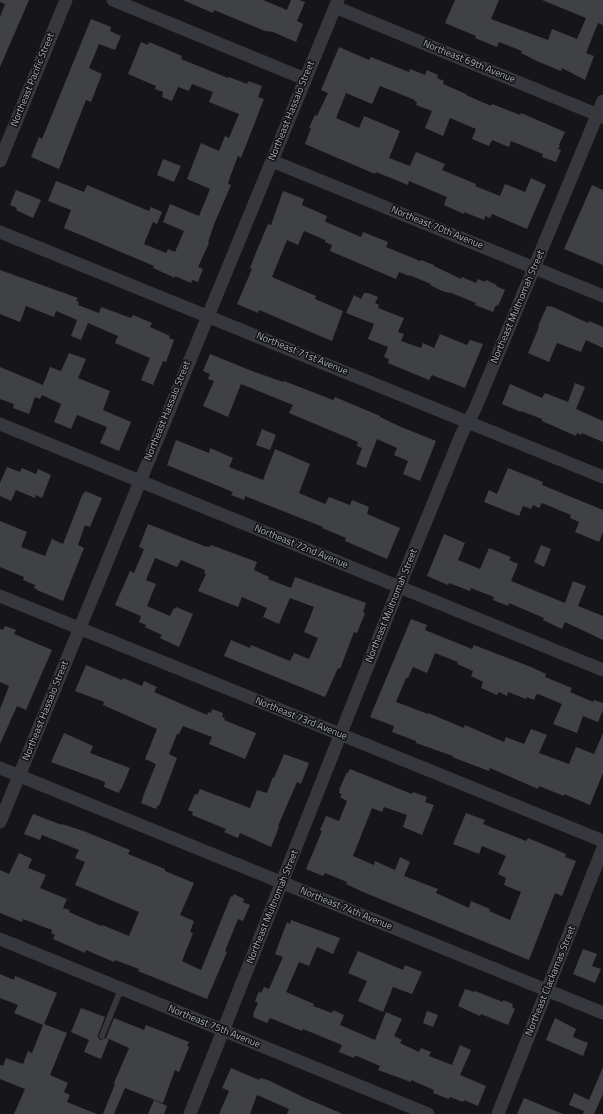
<!DOCTYPE html>
<html>
<head>
<meta charset="utf-8">
<style>
	body { margin:0 }
	canvas { display:block; background:#161618 }
</style>
</head>
<body>
<canvas width="603" height="1114"></canvas>
<script>
const g = document.querySelector('canvas').getContext('2d');
g.lineJoin = 'round';
function paint(path, color) { g.fillStyle = color; g.fill(path, 'evenodd'); }
const toPath = rows => new Path2D(rows.map(r => 'M' + r).join(''));
function strokePath(path, color, width, dash) { g.strokeStyle = color; g.lineWidth = width; g.lineCap = dash ? 'butt' : 'round'; g.setLineDash(dash || []); g.stroke(path); }
function label(font, color, halo, rows, align = 'center') {
  g.font = font + ' "Titillium Web",sans-serif'; g.lineWidth = 3; g.setLineDash([]); g.textBaseline = 'middle'; g.strokeStyle = halo; g.fillStyle = color; for (const [text, x, y, turn = 0] of rows) {
    g.save(); g.translate(x, y); g.rotate((+turn || 0) * Math.PI / 180); g.textAlign = isNaN(turn) ? turn : align; if (halo) g.strokeText(text, 0, 0); g.fillText(text, 0, 0); g.restore();
  }
}
const building = toPath([
	[0,0,29,0,0,67,0,17,5,4,0,2],
	[183,0,263,0,287,10,291,0,299,0,305,2,297,21,303,24,296,42,273,32,265,31,214,10,213,13],
	[455,0,499,0,491,19,548,40,552,29,577,39,586,18,542,0,603,0,603,25,598,23,586,53,594,56,585,80,562,68,561,71,539,62,521,53,522,51,499,42,497,47,475,38,476,36,445,23],
	[91,19,111,27,110,31,121,36,115,50,99,44,89,68,102,74,91,102,86,100,59,169,31,157,39,137,42,139],
	[141,42,148,45,149,42,161,47,182,56,181,59,228,78,229,77,247,84,248,81,262,86,258,97,264,99,241,158,238,156,230,177,228,184,231,185,215,222,208,242,209,243,198,267,203,269,198,282,192,280,191,283,175,276,175,278,153,268,154,266,64,228,71,210,48,201,56,181,84,192,87,185,149,211,151,207,162,212,157,224,153,222,144,244,166,253,168,249,175,252,184,231,163,222,170,204,199,216,210,189,187,179,201,143,219,151,225,136,229,138,239,114,209,102,213,92,192,84,189,91,178,87,172,101,162,97,163,92,155,89,156,86,128,74],
	[339,47,369,60,371,57,409,72,410,69,425,75,427,70,438,75,437,78,444,81,443,84,466,94,466,95,491,106,492,104,520,115,521,113,565,132,559,145,560,146,558,149,561,150,556,162,542,157,543,154,511,141,509,147,492,140,489,146,472,139,476,129,450,118,443,136,425,128,432,111,416,105,417,102,414,101,415,100,380,86,372,104,346,93,336,118,359,128,364,116,400,131,389,158,410,166,416,152,445,164,442,170,476,184,475,186,500,196,505,184,525,192,531,178,546,185,527,229,492,214,490,218,485,216,484,220,464,212,464,214,444,205,447,197,409,181,408,185,376,172,375,174,305,144,311,128,309,128,315,115,317,116,328,93,321,90],
	[163,159,181,166,174,182,157,175],
	[592,185,603,190,603,265,564,249],
	[16,190,41,200,33,218,16,210,17,208,10,205],
	[283,191,304,199,302,205,327,216,325,221,326,222,361,237,363,232,388,242,386,247,420,261,421,260,434,265,434,266,461,279,462,277,476,283,478,279,485,282,486,280,497,285,496,286,505,290,498,306,496,305,493,312,475,305,476,303,449,292,449,293,440,290,430,285,431,284,409,275,409,276,399,272,396,279,330,251,332,245,325,242,325,240,304,231,298,245,287,240,272,277,316,296,315,299,343,311,332,341,259,310,258,313,237,304,252,269,250,268,255,255,268,224,271,225],
	[0,270,78,298,76,301,79,302,78,305,99,313,101,307,131,318,133,315,152,323,150,327,170,336,169,338,174,340,166,362,163,361,153,385,141,380,150,358,115,343,118,336,88,323,81,340,71,336,77,320,56,311,54,317,26,306,20,322,0,314],
	[364,293,368,293,378,297,375,303,379,305,378,308,404,318,398,332,404,334,401,341,421,348,423,343,434,348,440,334,467,345,470,340,483,344,465,388,432,375,429,380,388,363,389,359,384,357,388,347,368,339,374,324,346,313,354,295,361,299],
	[547,306,553,307,588,323,589,321,603,327,603,348,586,340,581,352,557,343,549,362,528,353,539,327,538,326],
	[69,353,86,359,78,378,110,391,103,410,131,422,119,451,100,443,107,427,77,415,71,429,54,422,61,404,42,395,40,399,35,397,29,414,13,408,14,404,0,399,0,367,43,385,50,367,61,371],
	[210,354,252,371,283,382,284,381,333,400,335,397,380,416,380,417,401,427,436,441,420,481,403,474,408,461,394,455,397,448,377,439,366,468,356,464,362,448,357,446,358,442,289,413,293,405,241,384,228,417,203,406,214,381,208,379,210,374,203,371],
	[575,383,585,387,576,409,603,421,603,442,582,433,581,435,577,433,576,436,542,421,542,419,521,411,521,412,502,404,510,384,542,398,545,393,568,402],
	[262,429,276,435,270,450,256,445],
	[176,440,209,453,210,448,233,458,229,467,263,480,275,449,310,464,299,493,325,504,329,497,350,505,352,500,369,507,367,514,400,528,387,559,345,541,346,538,322,528,323,527,245,496,244,500,231,495,233,492,167,465],
	[7,467,20,472,22,468,36,474,38,469,51,475,42,498,36,495,35,498,16,490,11,501,0,496,0,483],
	[508,468,543,482,542,485,603,510,603,532,599,542,575,532,579,522,570,518,571,515,542,503,539,508,533,505,531,509,523,506,519,516,484,502,489,490,497,494],
	[85,491,102,498,90,527,85,525,78,545,84,548,63,601,37,590,37,589,34,588,35,585,23,580,24,577,0,567,0,521,27,532,21,547,45,556,52,539,63,544,83,493,84,494],
	[148,524,204,546,210,547,211,545,257,562,254,570,269,577,268,579,291,588,295,577,366,603,363,612,365,613,357,633,354,632,340,669,338,668,325,697,224,656,231,640,250,648,251,645,290,661,294,653,309,659,318,638,304,632,314,607,290,598,279,624,263,617,267,608,242,597,238,607,198,591,206,574,204,573,205,570,181,560,177,567,155,558,146,580,156,584,147,606,170,616,174,608,175,609,176,607,193,614,179,647,160,638,162,635,149,629,145,627,146,625,139,622,141,616,115,605,130,571,134,573,144,549,139,547],
	[444,534,465,543,458,560,480,569,489,548,511,557,509,560,518,564,511,581,565,603,573,581,586,586,578,606,603,616,603,640,565,622,562,629,543,620,544,618,509,603,508,606,493,600,494,597,471,588,470,591,449,583,448,585,427,576],
	[541,545,551,549,544,567,534,562],
	[411,619,427,625,425,630,472,649,474,645,531,667,546,674,545,677,572,688,570,692,593,702,594,700,603,703,603,710,598,722,583,716,577,733,553,724,562,704,538,694,536,695,534,700,527,697,526,699,508,692,507,696,499,692,497,695,481,688,483,682,471,676,473,671,457,664,458,662,435,653,427,673,413,667,408,678,406,678,396,702,428,714,428,713,464,728,465,725,504,742,506,737,524,744,531,729,547,735,539,753,569,764,576,747,594,754,603,733,603,773,590,805,564,794,564,796,539,786,538,789,490,768,489,771,452,757,453,756,416,743,416,741,392,732,394,726,370,717],
	[5,626,16,630,14,634,52,650,26,710,17,706,0,744,0,709,9,686,0,682,0,629,3,630],
	[86,665,122,680,123,678,142,686,144,681,157,687,154,692,207,715,208,712,211,713,212,709,223,713,222,717,225,718,224,720,256,733,245,759,209,744,212,737,183,726,179,734,177,734,169,754,177,758,159,806,158,805,156,809,141,803,143,799,142,799,156,764,145,759,157,729,103,705,104,702,75,691],
	[64,733,93,746,90,753,130,768,121,790,120,789,119,793,104,787,105,782,51,762],
	[284,754,309,763,301,784,297,782,278,826,279,827,271,847,240,833,238,838,224,832,226,829,192,815,193,812,188,810,195,794,197,795,200,789,250,808,257,790,267,793,273,777,274,778],
	[350,769,412,794,413,792,427,797,425,802,434,805,422,835,403,827,407,815,384,807,382,812,372,808,353,856,374,865,375,861,395,870,400,857,410,862,404,876,438,889,436,893,469,908,471,901,490,909,489,911,510,920,521,892,504,885,506,878,498,874,506,856,482,846,479,854,453,844,466,813,485,820,483,824,526,841,528,838,566,854,565,857,576,861,562,896,555,893,529,960,363,892,346,884,347,882,325,873,323,876,306,869,322,831,320,830,326,816,339,821,347,801,340,797,342,794,339,793,340,790,339,790,347,772,348,773],
	[33,814,62,825,62,824,86,832,130,850,128,854,165,869,165,871,194,883,180,915,194,921,190,932,193,933,182,961,201,970,231,896,232,897,234,894,244,899,243,902,250,905,243,921,238,919,225,951,227,952,207,999,138,971,139,969,115,960,114,962,86,950,85,953,53,939,55,935,51,933,52,930,23,919,22,922,0,913,0,870,9,874,19,853,32,859,28,868,46,875,40,888,67,899,63,908,70,910,69,912,101,926,102,925,129,936,139,912,75,885,85,862,75,858,79,850,42,835,40,840,24,834],
	[291,920,340,938,333,954,317,947,309,966,299,962,286,992,314,1004,313,1006,332,1013,333,1010,344,1015,340,1025,375,1040,386,1012,402,1019,394,1036,402,1040,400,1043,419,1052,421,1048,431,1052,429,1056,452,1065,460,1045,471,1050,460,1075,486,1086,478,1106,464,1100,463,1102,450,1097,449,1099,446,1098,433,1093,434,1090,411,1080,411,1082,378,1070,380,1066,357,1056,355,1056,354,1058,339,1052,342,1045,303,1029,302,1031,270,1018,267,1023,253,1017,254,1015,253,1014,258,1003,255,1001,259,991,261,993,264,987,269,989,283,957,275,954,287,922,290,924],
	[583,949,597,954,592,966,601,969,595,983,573,974],
	[358,951,403,970,405,965,422,972,412,994,393,987,383,1012,358,1001,367,981,348,973],
	[0,974,14,980,15,976,57,993,44,1024,67,1033,50,1075,68,1083,64,1092,70,1095,67,1102,97,1114,14,1114,25,1089,0,1079,0,1065,3,1066,6,1058,23,1064,28,1051,32,1053,43,1025,14,1013,18,1005,0,998],
	[465,989,474,992,475,991,503,1002,503,1000,513,1004,512,1007,515,1009,508,1025,481,1014,480,1016,458,1006],
	[81,1008,105,1017,98,1035,98,1038,101,1040,106,1038,114,1018,144,1030,146,1025,189,1042,187,1046,189,1047,179,1072,175,1070,163,1103,125,1088,114,1114,103,1114,115,1084,114,1083,129,1048,109,1039,101,1059,84,1052,89,1040,71,1032],
	[427,1011,438,1015,433,1027,423,1023],
	[555,1018,576,1029,573,1037,588,1043,583,1056,546,1040],
	[603,1067,603,1094,594,1114,583,1114,584,1111,569,1105,574,1093,589,1100],
	[231,1068,259,1080,260,1078,268,1080,305,1098,343,1114,287,1114,289,1109,257,1095,250,1114,219,1114,229,1091,222,1088],
	[524,1098,563,1114,517,1114],
	[154,1100,167,1106,164,1114,148,1114]
]);
const lane = toPath([
	[102,1036,121,989]
]);
const street = toPath([
	[113,0,305,79],
	[335,7,603,117],
	[0,161,66,0],
	[272,161,603,296],
	[0,232,603,477],
	[0,424,603,670],
	[0,596,603,841],
	[0,768,603,1013],
	[0,822,338,0],
	[0,939,428,1114],
	[190,1114,399,587,462,433,475,409,534,268,603,101],
	[498,1114,603,848]
]);
const streetNames = [
	["Northeast 69th Avenue",469,62,22],
	["Northeast Pacific Street",33,80,-68],
	["Northeast Hassalo Street",292,111,-68],
	["Northeast 70th Avenue",437,228,22],
	["Northeast Multnomah Street",518,307,-67],
	["Northeast 71st Avenue",302,354,22],
	["Northeast Hassalo Street",168,411,-68],
	["Northeast 72nd Avenue",301,547,22],
	["Northeast Multnomah Street",392,606,-68],
	["Northeast Hassalo Street",46,711,-68],
	["Northeast 73rd Avenue",301,719,22],
	["Northeast Multnomah Street",273,907,-68],
	["Northeast 74th Avenue",346,909,22],
	["Northeast Clackamas Street",551,981,-68],
	["Northeast 75th Avenue",214,1027,22]
];
paint(building, '#404145');
strokePath(lane, '#37383d', 6);
strokePath(street, '#37383d', 13);
label('10px', '#a8adb8', '#111113', streetNames);
</script>
</body>
</html>
